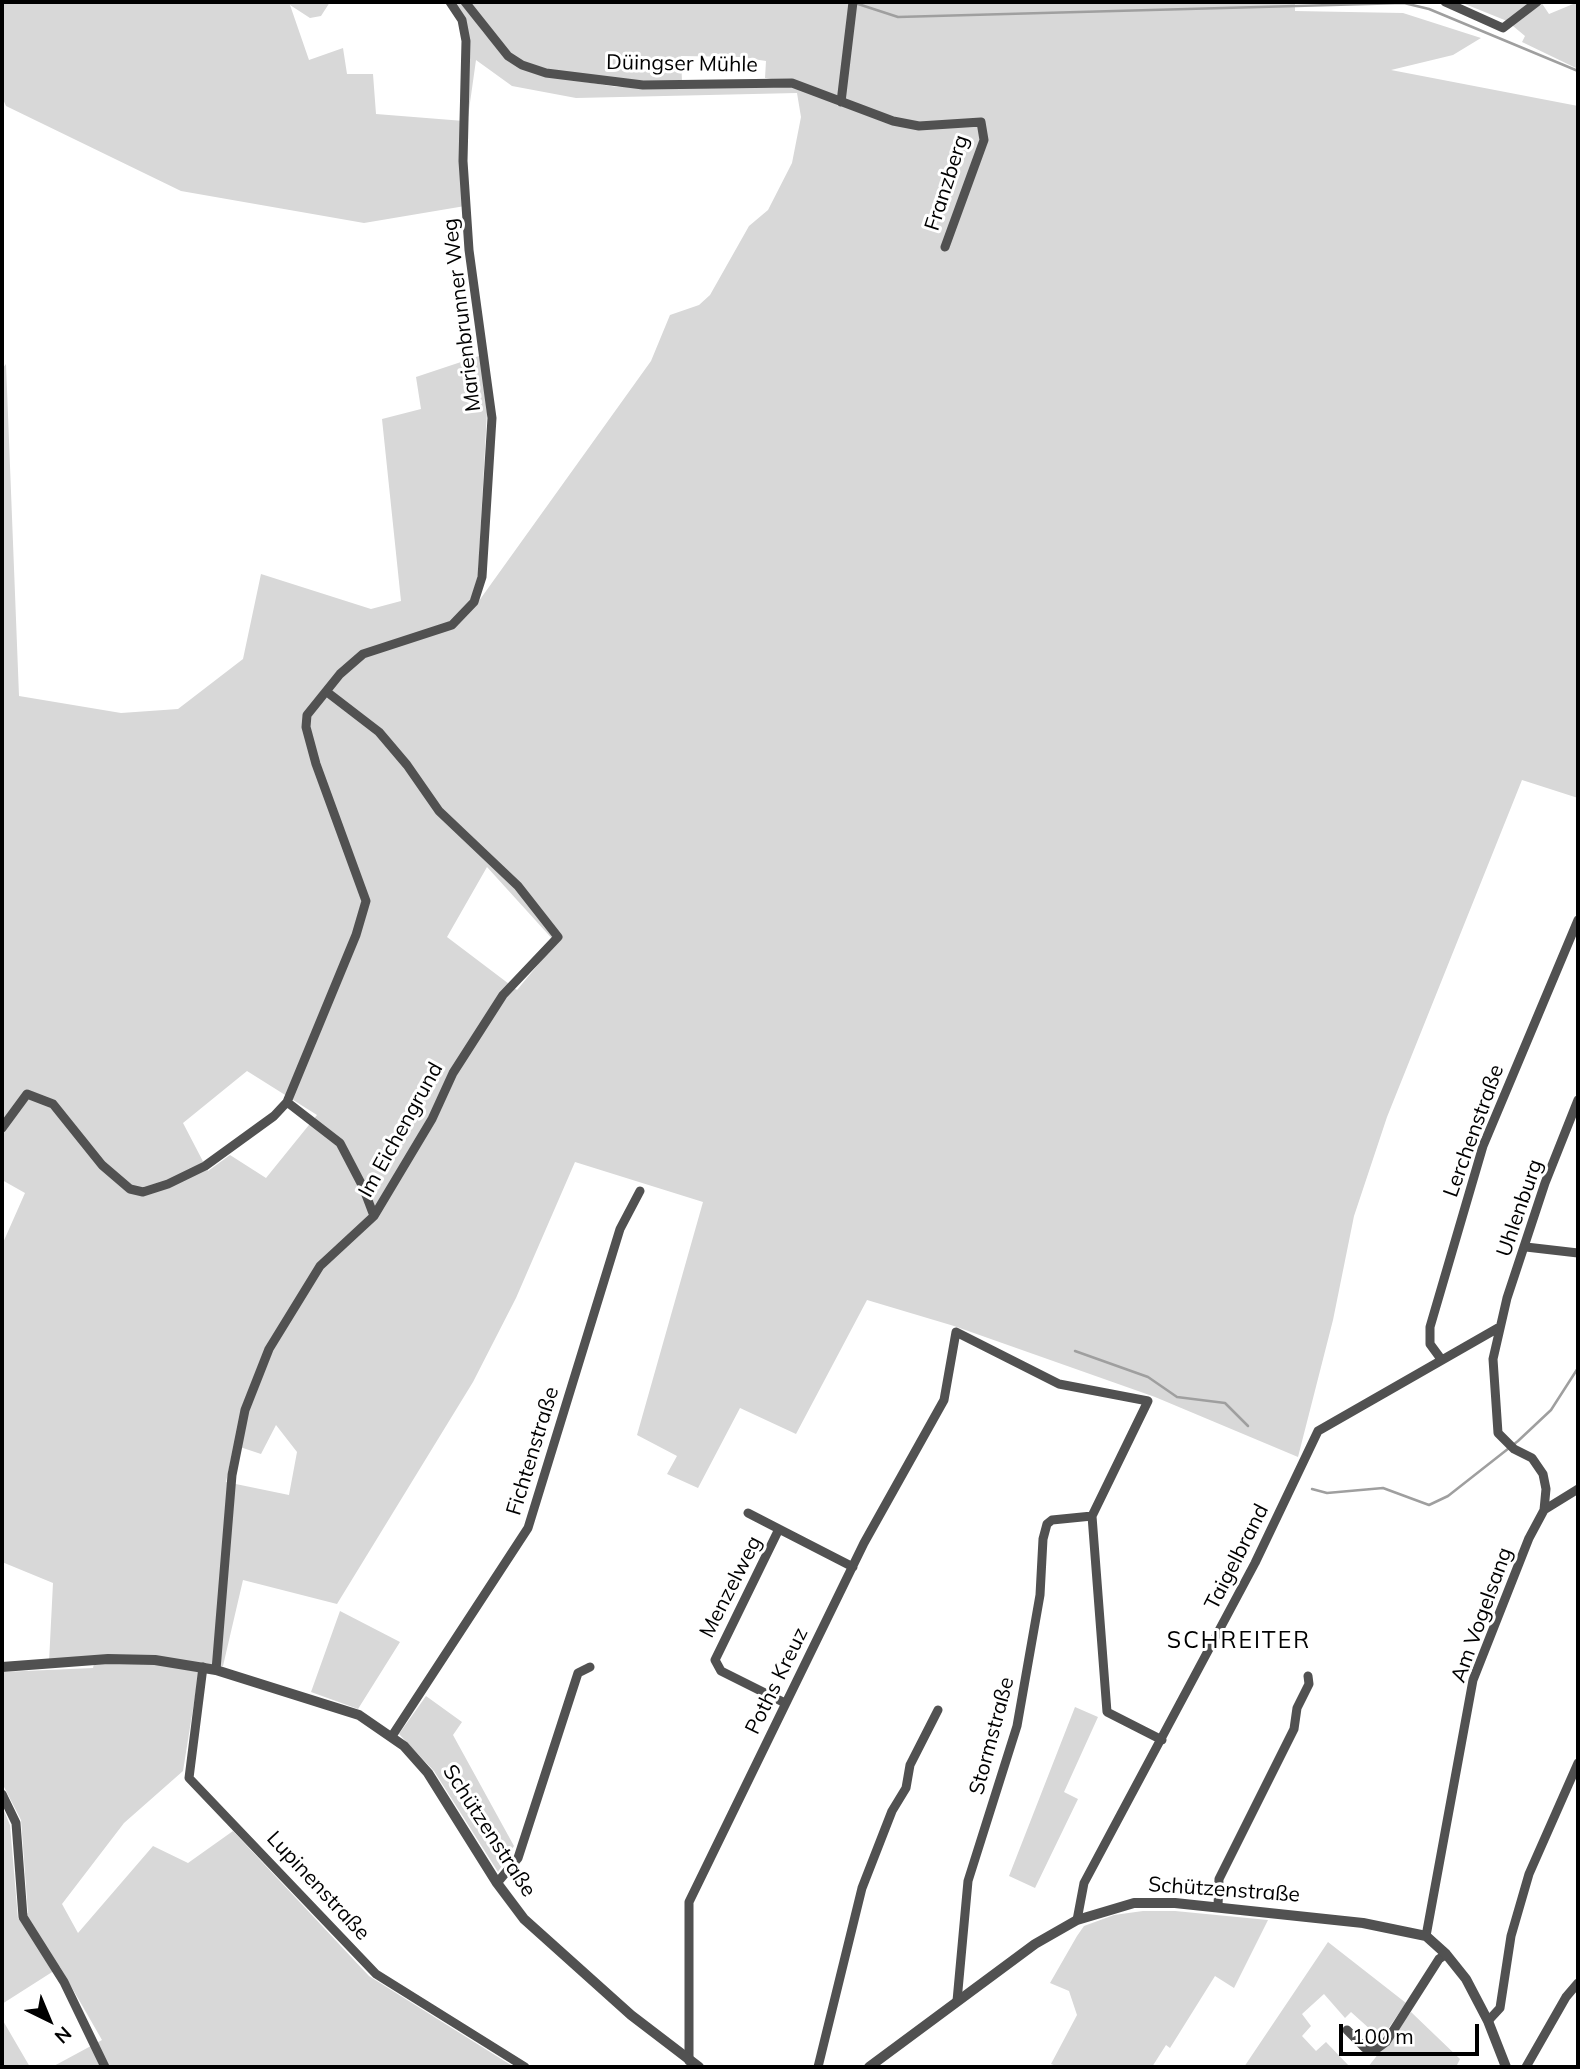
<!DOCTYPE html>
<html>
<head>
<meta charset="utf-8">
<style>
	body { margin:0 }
	#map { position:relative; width:1580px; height:2069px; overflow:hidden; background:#fff; font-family:Mulish,sans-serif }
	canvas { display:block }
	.frame { position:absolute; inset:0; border:4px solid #000; pointer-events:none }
	.north { position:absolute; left:14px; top:1985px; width:70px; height:70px; -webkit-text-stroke:5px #fff; paint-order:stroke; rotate:137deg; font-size:19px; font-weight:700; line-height:28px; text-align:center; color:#000 }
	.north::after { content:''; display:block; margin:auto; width:24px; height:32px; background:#000; clip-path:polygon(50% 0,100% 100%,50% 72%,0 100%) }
	.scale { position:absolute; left:1339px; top:2024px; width:140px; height:32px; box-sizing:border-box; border:4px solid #000; border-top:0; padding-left:9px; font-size:21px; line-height:24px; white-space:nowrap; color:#000; -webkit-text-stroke:5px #fff; paint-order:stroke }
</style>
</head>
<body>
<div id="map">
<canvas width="1580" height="2069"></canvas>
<div class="frame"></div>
<div class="north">N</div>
<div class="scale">100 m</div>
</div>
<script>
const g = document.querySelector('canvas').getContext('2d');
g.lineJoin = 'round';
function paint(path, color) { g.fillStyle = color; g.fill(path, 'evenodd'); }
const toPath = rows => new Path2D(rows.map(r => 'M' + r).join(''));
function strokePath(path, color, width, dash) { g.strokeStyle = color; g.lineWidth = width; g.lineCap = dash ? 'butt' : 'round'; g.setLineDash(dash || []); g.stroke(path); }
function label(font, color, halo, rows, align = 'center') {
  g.font = font + ' Mulish,sans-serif'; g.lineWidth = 6; g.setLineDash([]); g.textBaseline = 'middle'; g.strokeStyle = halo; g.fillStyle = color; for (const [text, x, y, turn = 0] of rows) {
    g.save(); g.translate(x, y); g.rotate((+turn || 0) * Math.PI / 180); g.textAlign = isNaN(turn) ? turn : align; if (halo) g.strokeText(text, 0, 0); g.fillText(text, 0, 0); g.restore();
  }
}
const green = toPath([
	[2,2,330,2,321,16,310,18,290,5,309,60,343,48,347,74,373,74,376,114,464,121,465,206,364,223,181,191,6,106,2,97],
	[453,2,462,2,483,32,509,59,523,68,547,76,617,87,793,85,870,115,871,112,807,85,765,78,766,61,740,57,681,56,682,82,619,81,617,84,546,73,522,65,508,56,465,2,1295,2,1295,11,1403,13,1481,38,1453,55,1391,70,1578,106,1578,798,1522,780,1387,1117,1354,1216,1333,1320,1298,1457,1155,1397,954,1326,867,1300,796,1434,740,1408,698,1488,667,1474,677,1456,637,1435,703,1202,575,1162,516,1298,473,1382,337,1604,243,1580,223,1666,200,1665,183,1771,124,1823,62,1904,78,1933,153,1846,188,1863,233,1831,369,1976,514,2067,52,2067,102,2040,60,1967,2,2004,2,1806,10,1825,18,1919,28,1913,21,1820,2,1783,2,1672,93,1668,95,1660,49,1662,53,1583,2,1562,2,1245,25,1193,2,1180,2,369,6,364,19,696,121,713,178,709,243,659,261,574,371,609,401,601,382,419,421,409,416,377,482,355,487,412,478,575,471,599,450,623,455,627,476,605,651,361,670,315,699,305,710,295,749,226,768,210,792,163,801,117,797,93,576,98,512,86,476,60,467,124,469,42,465,20],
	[487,867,556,943,517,990,447,937],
	[247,1071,317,1115,266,1178,230,1155,208,1171,183,1123],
	[276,1425,297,1452,289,1495,226,1482,234,1445,261,1454],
	[1460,2,1541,2,1549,14,1578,2,1578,69,1522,42,1525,36,1507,21],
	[340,1611,400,1642,358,1709,311,1692],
	[426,1696,462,1722,453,1735,514,1846,498,1872,434,1771,399,1734],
	[1075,1707,1098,1717,1064,1792,1078,1799,1035,1888,1009,1876],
	[1143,1911,1175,1911,1268,1920,1234,1988,1215,1976,1170,2048,1166,2045,1152,2067,1059,2067,1051,2064,1077,2015,1069,1991,1050,1983,1077,1936,1084,1926,1114,1915],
	[1328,1942,1406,2003,1381,2039,1351,2012,1345,2018,1324,1994,1302,2014,1311,2026,1302,2036,1316,2051,1326,2042,1350,2067,1244,2067],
	[1411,2012,1460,2059,1456,2067,1368,2067],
	[2,2019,30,2067,2,2067]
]);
const stream = toPath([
	[855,3,898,17,1404,3,1429,9,1578,71],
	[1075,1351,1148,1377,1177,1397,1225,1403,1248,1426],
	[1312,1489,1327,1493,1383,1488,1429,1505,1448,1496,1518,1441,1551,1410,1578,1368]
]);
const minor = toPath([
	[465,2,508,56,522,65,546,73,643,85,792,83,893,121,919,126,981,122,984,140,945,247],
	[1445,2,1503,28,1537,2],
	[841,102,853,2],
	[287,1102,340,1143,363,1187,374,1216],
	[2,1128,27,1094,53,1104,102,1165,130,1189,143,1192,168,1184,205,1166,274,1116,287,1102,356,935,366,901,316,764,306,727,307,715,340,674,363,654,452,625,474,602,482,577,492,418,469,250,463,161,466,41,462,20,450,2],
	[1526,1247,1578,1253],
	[1441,1359,1430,1344,1430,1327,1483,1146,1578,920],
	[1544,1510,1578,1489],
	[748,1513,779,1529],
	[203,1667,189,1778,376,1974,525,2067],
	[216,1670,232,1475,245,1410,269,1349,320,1266,374,1216,432,1119,453,1073,503,995,558,937,518,886,439,811,407,765,379,732,327,692],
	[785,1703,721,1671,715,1660,779,1529,853,1567],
	[392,1736,528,1528,620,1229,640,1191],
	[2,1794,16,1823,23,1917,64,1982,105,2067],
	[497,1883,518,1858,578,1673,590,1667],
	[1218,1906,1219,1879,1294,1729,1297,1708,1309,1684,1308,1676],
	[1077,1920,1084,1883,1255,1563,1318,1431,1498,1328],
	[1426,1936,1473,1680,1529,1538,1544,1510,1546,1489,1543,1474,1532,1458,1514,1449,1498,1433,1493,1359,1507,1298,1545,1183,1578,1100],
	[957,2001,968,1881,1017,1726,1040,1595,1043,1539,1047,1524,1052,1520,1092,1516],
	[1488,2021,1500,2008,1511,1936,1529,1874,1578,1763],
	[1347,2030,1365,2048,1378,2048,1386,2042,1439,1959,1446,1954],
	[689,2061,689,1902,864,1543,944,1400,956,1332,1059,1384,1148,1401,1092,1516,1107,1712,1162,1740],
	[818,2067,862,1888,892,1811,906,1788,910,1765,938,1710],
	[1526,2067,1566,1997,1578,1983]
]);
const tertiary = toPath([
	[2,1667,108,1659,155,1660,216,1670,359,1715,404,1746,428,1773,497,1883,524,1919,631,2015,699,2067],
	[869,2067,1035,1944,1077,1920,1134,1903,1175,1903,1363,1923,1426,1936,1446,1954,1466,1979,1488,2021,1506,2067]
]);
const streetNames = [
	["Düingser Mühle",682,64,1],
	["Franzberg",947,183,-72],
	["Marienbrunner Weg",462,315,-97],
	["Im Eichengrund",401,1130,-61],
	["Lerchenstraße",1474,1131,-70],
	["Uhlenburg",1520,1208,-71],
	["Fichtenstraße",533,1451,-73],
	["Taigelbrand",1237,1557,-63],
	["Menzelweg",731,1587,-63],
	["Am Vogelsang",1482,1615,-70],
	["Poths Kreuz",777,1681,-64],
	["Stormstraße",992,1736,-75],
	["Schützenstraße",489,1831,57],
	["Lupinenstraße",318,1886,47],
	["Schützenstraße",1224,1890,4]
];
const neighbourhoodNames = [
	["SCHREITER",1239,1641]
];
paint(green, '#d8d8d8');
strokePath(stream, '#9f9f9f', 2.5);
strokePath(minor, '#515151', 9);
strokePath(tertiary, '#515151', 10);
label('21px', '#000', '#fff', streetNames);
g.letterSpacing = '2px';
label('23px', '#000', '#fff', neighbourhoodNames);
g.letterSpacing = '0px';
</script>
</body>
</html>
